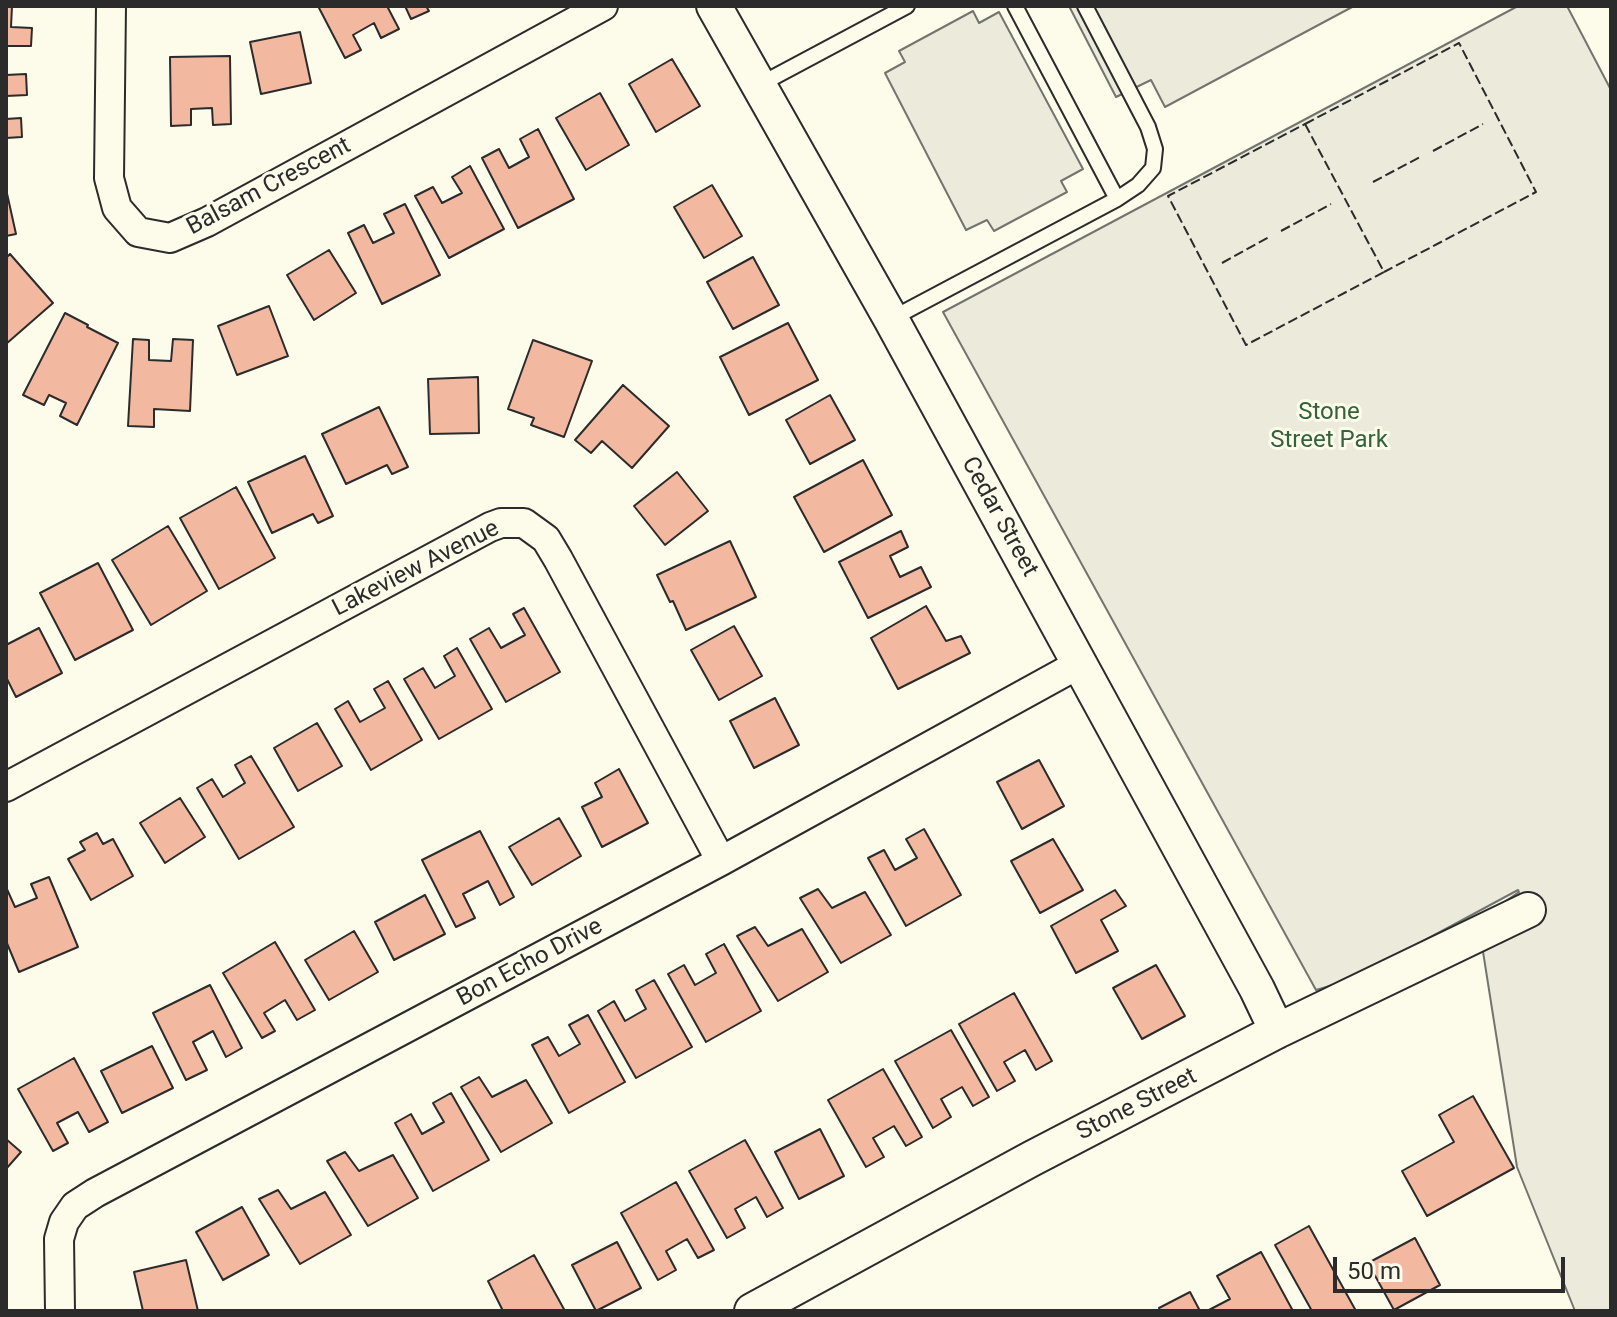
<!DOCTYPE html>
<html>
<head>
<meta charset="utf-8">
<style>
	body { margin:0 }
	#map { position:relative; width:1617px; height:1317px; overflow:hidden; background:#fdfbea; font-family:Roboto,sans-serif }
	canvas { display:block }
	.frame { position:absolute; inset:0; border:8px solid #2b2b2b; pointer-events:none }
	.scale { position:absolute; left:1333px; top:1257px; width:232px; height:36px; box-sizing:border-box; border:4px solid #2b2b2b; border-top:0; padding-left:10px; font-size:24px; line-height:28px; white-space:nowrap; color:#2b2b2b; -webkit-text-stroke:6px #fdfbea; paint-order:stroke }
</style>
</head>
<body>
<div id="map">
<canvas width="1617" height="1317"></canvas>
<div class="frame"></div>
<div class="scale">50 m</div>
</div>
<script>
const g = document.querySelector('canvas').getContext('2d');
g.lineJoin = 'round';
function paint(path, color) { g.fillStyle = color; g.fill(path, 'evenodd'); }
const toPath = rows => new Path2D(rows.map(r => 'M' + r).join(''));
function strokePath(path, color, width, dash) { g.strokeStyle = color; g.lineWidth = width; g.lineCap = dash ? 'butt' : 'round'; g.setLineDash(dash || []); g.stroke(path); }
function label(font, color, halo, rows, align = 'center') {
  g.font = font + ' Roboto,sans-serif'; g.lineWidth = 6; g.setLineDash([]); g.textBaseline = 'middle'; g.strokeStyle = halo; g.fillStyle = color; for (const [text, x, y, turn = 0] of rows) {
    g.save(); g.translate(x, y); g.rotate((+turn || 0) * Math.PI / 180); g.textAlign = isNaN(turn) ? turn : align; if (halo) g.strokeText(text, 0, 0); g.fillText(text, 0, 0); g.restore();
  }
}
const green = toPath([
	[1518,6,1567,6,1611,90,1611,1311,1575,1311,1517,1167,1478,920,1519,892,1518,890,1375,967,1340,983,1316,990,943,312,1518,6]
]);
const parking = toPath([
	[1069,6,1354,6,1165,107,1151,80,1116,97,1069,6],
	[973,11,979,23,999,12,1083,169,1061,181,1067,192,994,231,987,220,966,230,885,73,905,62,899,51,973,11]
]);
const building = toPath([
	[6,6,12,6,11,27,32,28,31,46,6,46,6,6],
	[318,6,387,6,399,29,381,38,374,23,353,35,361,50,345,58,318,6],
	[405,6,426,6,429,11,411,19,405,6],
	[300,32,311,83,261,94,250,42,300,32],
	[230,56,231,124,213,125,212,108,191,109,191,125,171,126,170,57,230,56],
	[672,59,700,106,656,132,629,84,672,59],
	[26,74,27,95,6,96,6,75,26,74],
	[600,93,629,145,586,170,556,118,600,93],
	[21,118,22,137,6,138,6,119,21,118],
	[538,129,574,199,518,228,482,158,499,149,509,168,529,157,520,139,538,129],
	[470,166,504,229,449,258,415,196,433,187,442,203,462,193,452,177,470,166],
	[712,185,742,236,704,258,674,207,712,185],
	[6,189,16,234,6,236,6,189],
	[405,204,440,275,382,304,348,233,364,225,373,243,394,233,384,214,405,204],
	[329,250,356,293,314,320,287,275,329,250],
	[10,254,53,303,6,344,6,258,10,254],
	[753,257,779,305,733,329,707,282,753,257],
	[269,306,288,356,237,375,218,326,269,306],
	[65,313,88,325,87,327,118,343,77,425,60,416,66,403,49,395,44,405,23,395,65,313],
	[788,323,818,380,749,415,720,357,788,323],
	[133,339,149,340,149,360,171,361,173,339,193,340,190,411,154,409,154,427,128,426,133,339],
	[533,340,592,361,564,437,531,425,534,418,508,409,533,340],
	[478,377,479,433,430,434,428,379,478,377],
	[623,385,669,426,632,468,602,441,591,453,575,440,623,385],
	[830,395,855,440,810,464,786,420,830,395],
	[379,407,408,467,392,474,387,465,346,484,322,434,379,407],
	[305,456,333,516,318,523,313,514,272,533,248,482,305,456],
	[863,460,892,515,824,552,794,497,863,460],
	[677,472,708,511,665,545,634,506,677,472],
	[236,487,275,558,219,589,180,518,236,487],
	[168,526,207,591,151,625,112,560,168,526],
	[901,531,908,547,890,556,900,577,921,567,931,587,868,618,839,562,901,531],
	[730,541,756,597,686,630,673,601,670,602,657,575,730,541],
	[98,563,133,630,75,660,40,593,98,563],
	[926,606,946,641,961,636,970,653,898,689,871,638,926,606],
	[524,608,560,672,506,702,470,639,489,628,501,648,525,635,513,614,524,608],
	[734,626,762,676,719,700,691,650,734,626],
	[39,628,62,673,16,697,6,677,6,645,39,628],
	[457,648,492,709,439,739,404,679,423,668,435,688,455,676,444,656,457,648],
	[388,681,422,740,371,770,335,709,348,701,360,722,385,708,374,689,388,681],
	[775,698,799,745,754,768,730,721,775,698],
	[317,723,342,766,298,791,274,748,317,723],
	[251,756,294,827,239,859,197,788,212,779,223,797,245,783,235,765,251,756],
	[1039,760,1064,806,1022,829,997,782,1039,760],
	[619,769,648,823,602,847,582,807,602,797,595,783,619,769],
	[180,798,205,837,165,863,140,823,180,798],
	[559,818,581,856,532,885,509,847,559,818],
	[924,829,961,895,906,926,868,858,884,850,895,870,917,858,906,839,924,829],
	[480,831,514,897,500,905,488,881,463,894,475,918,456,927,422,860,480,831],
	[97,833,103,844,113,839,133,876,91,900,68,859,85,850,80,842,97,833],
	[1053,839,1083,890,1040,913,1011,861,1053,839],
	[49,877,78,947,19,972,6,941,6,887,15,907,37,898,31,884,49,877],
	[818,889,832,908,865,892,891,935,841,963,800,898,818,889],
	[1115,890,1126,906,1101,920,1118,951,1076,973,1051,926,1115,890],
	[425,895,445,934,394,960,375,922,425,895],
	[755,927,768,946,802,929,828,972,778,1001,737,936,755,927],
	[354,931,378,972,329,1000,305,960,354,931],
	[275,942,315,1010,297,1020,285,1000,264,1013,275,1031,262,1038,223,973,275,942],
	[724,944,761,1011,706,1042,668,974,684,965,695,985,716,973,706,954,724,944],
	[1156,965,1185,1016,1142,1039,1113,988,1156,965],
	[654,980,692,1047,636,1078,598,1011,614,1001,625,1021,646,1009,636,990,654,980],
	[210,985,242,1048,226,1057,213,1031,193,1042,207,1070,186,1080,153,1013,210,985],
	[1014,993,1052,1061,1036,1070,1025,1050,1004,1062,1015,1081,997,1091,959,1024,1014,993],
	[588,1015,625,1082,569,1113,532,1045,548,1037,559,1056,580,1044,569,1025,588,1015],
	[951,1030,989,1097,973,1106,962,1087,941,1099,951,1117,933,1128,895,1061,951,1030],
	[152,1046,173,1088,122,1113,101,1071,152,1046],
	[74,1058,108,1122,89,1132,78,1112,57,1123,68,1143,53,1151,18,1089,74,1058],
	[883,1069,922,1137,906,1146,894,1126,873,1138,884,1157,866,1167,828,1100,883,1069],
	[479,1077,492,1097,526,1080,552,1123,501,1152,461,1087,479,1077],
	[451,1093,489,1160,433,1191,395,1123,411,1114,422,1134,444,1122,433,1103,451,1093],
	[1473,1096,1514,1168,1427,1216,1402,1171,1454,1142,1439,1115,1473,1096],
	[820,1129,844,1176,799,1199,775,1152,820,1129],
	[6,1139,21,1152,6,1169,6,1139],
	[745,1140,783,1208,767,1217,756,1197,735,1209,745,1228,727,1238,689,1171,745,1140],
	[345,1152,359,1171,393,1155,418,1198,368,1226,327,1161,345,1152],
	[676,1182,714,1250,698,1258,687,1239,666,1251,676,1270,658,1280,621,1213,676,1182],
	[278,1190,291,1209,325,1192,351,1235,300,1264,259,1199,278,1190],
	[242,1207,269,1255,223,1280,196,1232,242,1207],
	[1309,1226,1356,1311,1312,1311,1275,1245,1309,1226],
	[1415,1238,1440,1285,1394,1310,1368,1263,1415,1238],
	[617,1242,641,1288,596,1311,572,1265,617,1242],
	[1261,1252,1293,1311,1207,1311,1230,1299,1217,1276,1261,1252],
	[534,1255,565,1311,503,1311,488,1281,534,1255],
	[186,1260,198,1311,143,1311,134,1272,186,1260],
	[1190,1292,1200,1311,1160,1311,1159,1308,1190,1292]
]);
const service = toPath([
	[1015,6,1117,199],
	[759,85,907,6],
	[891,319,1117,199,1138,185,1153,168,1155,149,1148,127,1085,6]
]);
const minor = toPath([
	[111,6,109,178,117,208,138,232,170,238,207,222,603,6],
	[6,787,490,527,501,523,524,523,546,539,558,559,721,861],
	[60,1311,59,1239,64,1222,75,1206,95,1193,721,861,1079,664]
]);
const tertiary = toPath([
	[714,6,891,319,1257,989,1277,1031],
	[752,1311,1031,1159,1277,1031,1528,910]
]);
const fence = toPath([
	[1305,124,1384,272,1246,345,1168,196,1305,124],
	[1305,124,1459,43,1536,192,1384,272],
	[1433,151,1483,124],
	[1373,182,1422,156],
	[1281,231,1331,204],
	[1222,263,1271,236]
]);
const streetNames = [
	["Balsam Crescent",269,187,-28],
	["Cedar Street",999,517,61],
	["Lakeview Avenue",416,569,-27],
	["Bon Echo Drive",530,963,-28],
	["Stone Street",1137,1105,-27]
];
const parkNames = [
	["Stone",1329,413],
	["Street Park",1329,441]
];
paint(green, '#ecebdb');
strokePath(green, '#74746e', 2);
paint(parking, '#eceadb');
strokePath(parking, '#74746e', 2);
paint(building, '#f2b8a0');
strokePath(building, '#2b2b2b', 2);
strokePath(service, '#2b2b2b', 18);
strokePath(minor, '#2b2b2b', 32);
strokePath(tertiary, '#2b2b2b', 38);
strokePath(service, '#fdfbea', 14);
strokePath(minor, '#fdfbea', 28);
strokePath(tertiary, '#fdfbea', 34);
strokePath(fence, '#2b2b2b', 2, [10, 4]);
label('24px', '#2b2b2b', '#fdfbea', streetNames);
label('24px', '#34623c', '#fdfbea', parkNames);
</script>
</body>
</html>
